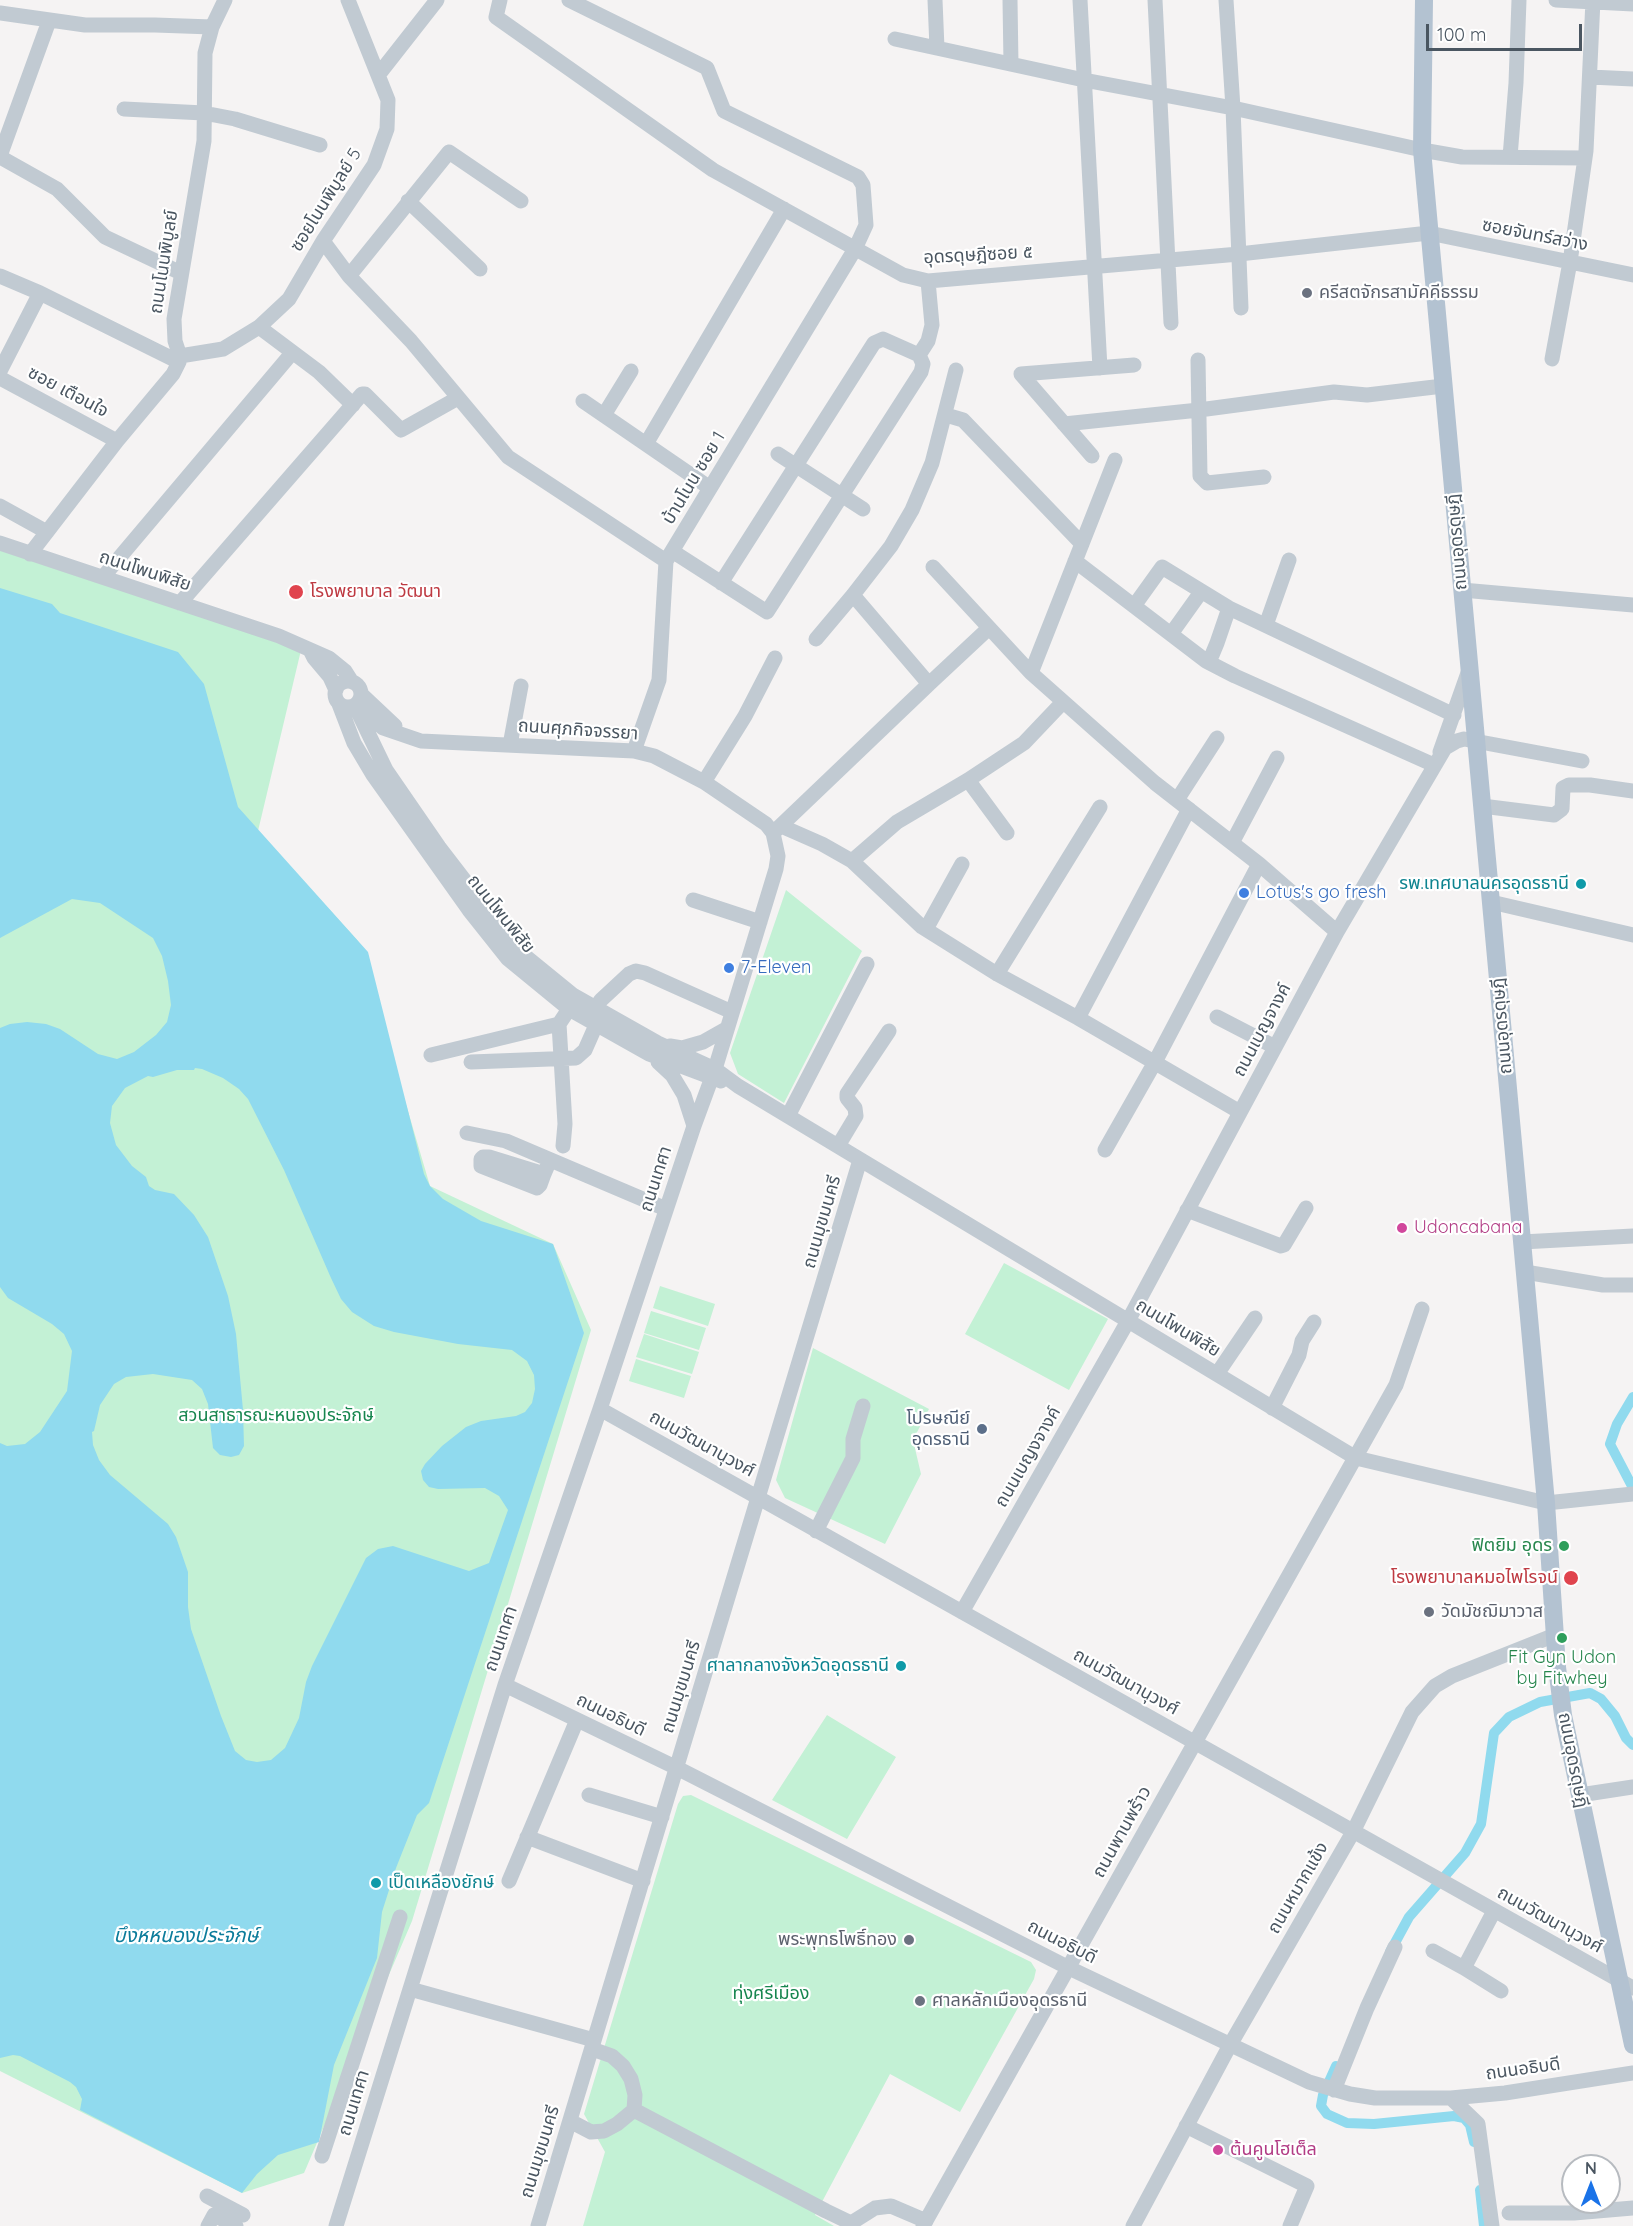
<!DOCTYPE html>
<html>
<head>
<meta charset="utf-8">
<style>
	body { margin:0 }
	#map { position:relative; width:1633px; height:2226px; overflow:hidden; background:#f5f3f3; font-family:Quicksand,sans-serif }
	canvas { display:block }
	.north { position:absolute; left:1561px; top:2154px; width:60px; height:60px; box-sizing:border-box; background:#fff; border:2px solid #b7bbc0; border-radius:50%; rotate:0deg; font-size:16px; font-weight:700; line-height:24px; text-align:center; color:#4a5661 }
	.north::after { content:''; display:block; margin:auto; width:21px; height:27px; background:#1a73e8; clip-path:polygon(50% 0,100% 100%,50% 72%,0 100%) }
	.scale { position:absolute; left:1426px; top:24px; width:156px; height:27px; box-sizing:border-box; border:3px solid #4a5661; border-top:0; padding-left:8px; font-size:18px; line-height:21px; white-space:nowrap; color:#4a5661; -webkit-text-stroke:4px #fff; paint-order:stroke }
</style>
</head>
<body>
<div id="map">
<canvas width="1633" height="2226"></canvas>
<div class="north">N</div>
<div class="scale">100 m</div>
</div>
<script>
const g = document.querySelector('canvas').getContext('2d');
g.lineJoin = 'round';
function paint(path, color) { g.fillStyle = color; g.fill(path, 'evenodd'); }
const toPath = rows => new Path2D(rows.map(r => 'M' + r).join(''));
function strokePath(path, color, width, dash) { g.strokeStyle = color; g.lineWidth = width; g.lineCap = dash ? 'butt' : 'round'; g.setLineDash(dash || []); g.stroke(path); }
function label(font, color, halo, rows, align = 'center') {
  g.font = font + ' Quicksand,"Noto Sans Thai",sans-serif'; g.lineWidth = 4.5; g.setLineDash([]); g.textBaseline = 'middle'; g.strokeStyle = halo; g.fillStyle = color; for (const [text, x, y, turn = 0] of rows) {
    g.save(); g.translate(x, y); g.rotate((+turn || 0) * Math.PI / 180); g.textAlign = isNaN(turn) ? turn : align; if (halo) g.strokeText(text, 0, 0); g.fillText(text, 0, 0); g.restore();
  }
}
const green = toPath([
	[0,548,302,646,258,831,358,941,430,1186,553,1244,591,1330,412,1921,304,2173,242,2193,0,2071],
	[786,890,862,951,784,1103,738,1074,730,1053],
	[1004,1263,1108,1319,1069,1390,965,1334],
	[660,1286,715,1304,708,1326,653,1308],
	[651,1311,706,1328,699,1350,644,1333],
	[644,1334,699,1352,692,1374,636,1357],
	[813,1348,929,1409,913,1440,921,1474,885,1544,785,1498,776,1480],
	[636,1359,691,1376,684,1398,629,1381],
	[827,1715,896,1757,847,1839,772,1800],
	[691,1795,1031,1962,1036,1970,1034,1979,960,2112,890,2074,815,2215,834,2226,583,2226,605,2152,584,2114,678,1804,683,1796]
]);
const water = toPath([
	[0,588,52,604,60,613,178,652,204,684,238,807,368,952,424,1174,430,1186,443,1199,481,1221,553,1244,584,1333,429,1803,417,1815,396,1868,382,1912,377,1958,334,2065,319,2142,278,2155,257,2174,242,2193,80,2110,82,2099,76,2087,70,2082,20,2056,13,2055,0,2058,0,1443,7,1446,25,1444,40,1432,67,1391,72,1351,64,1334,52,1324,8,1298,0,1287,0,1028,10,1024,27,1022,46,1024,60,1029,98,1054,117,1059,134,1052,156,1035,167,1022,171,1005,168,981,162,956,153,938,100,903,72,899,0,938],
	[195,1068,202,1069,223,1078,239,1089,248,1099,284,1170,331,1278,341,1299,352,1312,374,1326,394,1332,458,1344,512,1350,527,1361,534,1375,535,1389,532,1403,525,1412,516,1416,481,1421,466,1427,442,1446,425,1464,421,1471,423,1480,429,1487,438,1489,485,1488,499,1496,508,1510,489,1563,469,1571,393,1546,378,1549,366,1558,312,1666,306,1682,299,1718,285,1748,271,1760,257,1762,246,1760,235,1751,221,1716,191,1629,188,1607,188,1572,176,1537,168,1524,110,1475,99,1460,93,1445,92,1432,94,1431,100,1405,114,1384,126,1377,153,1374,192,1380,202,1389,208,1404,213,1448,220,1455,231,1457,239,1455,244,1446,243,1410,236,1334,228,1296,208,1237,194,1215,174,1194,155,1190,149,1186,146,1177,132,1166,116,1145,110,1123,112,1106,125,1088,148,1076,153,1077,177,1070,194,1070]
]);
const canal = toPath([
	[1633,1397,1617,1424,1610,1444,1633,1488],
	[1390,1952,1409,1917,1465,1853,1481,1824,1494,1733,1509,1717,1540,1702,1590,1693,1601,1699,1615,1716,1626,1738,1633,1745],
	[1336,2066,1323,2095,1321,2106,1327,2114,1347,2123,1374,2124,1454,2116,1464,2118,1470,2125,1474,2142],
	[1480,2190,1484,2226]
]);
const minor = toPath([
	[500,0,496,17,713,170,903,275,928,281,1239,254,1429,233,1633,275],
	[569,0,707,68,724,111,858,177,863,185,866,225,855,249,666,561,659,680,634,751],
	[935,0,937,48],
	[1010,0,1011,64],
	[1080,0,1100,368],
	[1155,0,1171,323],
	[1226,0,1233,108,1241,308],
	[1556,0,1633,4],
	[0,13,85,25,155,25,212,27],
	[895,39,1084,80,1233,108,1422,150,1462,157,1585,158],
	[379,74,437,0],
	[1590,77,1633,79],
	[124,109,204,113,235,119,320,145],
	[0,156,49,21],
	[0,157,57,189,105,237,181,273],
	[1510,157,1516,83,1519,0],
	[408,201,480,269],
	[323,241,349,276,411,341,508,457,666,561],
	[0,276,40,293,179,362],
	[349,276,449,152,521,201],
	[259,327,319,372,353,405],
	[180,356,223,349,259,327,289,299,323,241,374,165,387,129,388,100,348,0],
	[1552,359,1570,262,1586,151,1593,0],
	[1198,360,1200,476,1207,483,1264,477],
	[0,371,40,293],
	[0,378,117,441],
	[583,401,710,488],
	[604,415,631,371],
	[946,415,963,420,1082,544],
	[1064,424,1199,410,1334,392,1367,395,1443,386],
	[646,444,784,209],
	[778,454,863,509],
	[1092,456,1021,374,1134,365],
	[0,506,47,532],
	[0,543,279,636,329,658,345,671,352,682],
	[672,551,767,612,921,372,923,364,919,355,928,341,932,325,928,281],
	[30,554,117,441,173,374,179,362,180,356,175,341,174,319,204,141,205,53,212,27,225,0],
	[1075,561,1206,661,1235,676,1434,765],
	[933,567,1031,673,1155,783,1259,864,1337,932],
	[103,577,292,353],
	[721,583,874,343,883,339,919,355],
	[1462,590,1633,605],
	[853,595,929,684,989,628],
	[180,603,362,394,365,394,401,430,458,398],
	[1134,606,1162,567,1229,608,1454,715],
	[1266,625,1289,560],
	[1171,634,1201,592],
	[816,639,853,595,891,546,912,510,932,463,956,370],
	[310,650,314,658,330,677,336,690],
	[1206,661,1212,655,1217,643,1229,608],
	[1031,673,1115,460],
	'335 694a13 13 0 1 1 26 0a13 13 0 1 1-26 0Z',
	[361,694,395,726],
	[1063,702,1024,743,968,780,897,822,852,861,922,927,997,974,1078,1018,1240,1112],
	[339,704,354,743,373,775,469,910,508,959,569,1009,649,1054,721,1081],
	[357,710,386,770,439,847,519,951,573,995,658,1043,715,1069,738,1086,1356,1458,1546,1503,1633,1494],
	[510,745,521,686],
	[1440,752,1469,670],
	[968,780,1007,833],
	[704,782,745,716,775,658],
	[1177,800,1217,738],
	[1482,806,1554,815,1562,809,1563,788,1569,785,1590,785,1633,791],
	[781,826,822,844,852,861],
	[773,833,929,684],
	[1232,843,1277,758],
	[693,900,760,922],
	[1491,902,1633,935],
	[926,929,962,864],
	[997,974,1100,807],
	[595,1009,601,1000,629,974,636,971,645,973,732,1012],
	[1217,1017,1275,1047],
	[1078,1018,1189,809],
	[559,1024,565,1124,563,1146],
	[670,1046,682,1048,703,1042,726,1029],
	[431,1055,559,1024,569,1009],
	[471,1062,576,1058,585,1050,596,1025],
	[658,1062,672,1075,684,1095,694,1126],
	[788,1116,867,964],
	[467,1133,506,1141,666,1209],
	[838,1146,856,1116,855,1108,847,1098,847,1094,889,1031],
	[1105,1150,1155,1062,1259,864],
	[544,1174,489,1157,483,1157,481,1159,481,1166,537,1188,540,1185,544,1174,550,1160],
	[1187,1210,1281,1246,1284,1245,1306,1208],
	[1522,1242,1633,1236],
	[1525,1272,1603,1285,1633,1285],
	[1217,1374,1255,1318],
	[1272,1408,1299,1355,1302,1341,1314,1322],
	[600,1409,1633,1988],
	[816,1531,853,1458,853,1439,863,1406],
	[962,1612,1128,1321,1337,932,1445,748,1457,741,1464,739,1582,761],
	[505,1685,677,1768,1069,1968,1309,2082,1350,2094,1375,2098,1451,2098,1505,2093,1633,2073],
	[589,1795,662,1817],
	[1580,1795,1633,1787],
	[527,1837,643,1881],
	[509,1881,577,1720],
	[1494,1911,1464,1968,1501,1991],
	[1433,1951,1464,1968],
	[410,1989,594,2040],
	[592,2049,612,2056,623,2066,631,2079,635,2095,634,2110,826,2211,851,2223,875,2208,891,2206,926,2221],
	[1334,2090,1367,2008,1395,1947],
	[1451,2098,1478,2124,1492,2226],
	[570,2121,591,2132,604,2131,617,2124,634,2110],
	[1186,2126,1307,2186,1290,2226],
	[322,2156,400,1917],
	[207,2196,243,2215],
	[1509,2213,1574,2213,1633,2208],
	[208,2226,214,2215,236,2226],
	[336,2226,505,1685,600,1409,694,1126,715,1069,776,869,778,856,773,833,766,824,704,782,654,756,634,751,421,741,383,728,355,705],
	[538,2226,860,1160],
	[923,2226,1396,1385,1422,1309],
	[1133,2226,1230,2045,1353,1832,1412,1712,1435,1686,1452,1676,1555,1635]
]);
const major = toPath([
	[1424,0,1422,150,1546,1503,1557,1667,1563,1715,1633,2045]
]);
const markers = [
	[1307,293,6,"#6b7280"],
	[296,592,8,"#e0444e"],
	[1581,884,6,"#0f9aa8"],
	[1244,893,6,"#3f7fe0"],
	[729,968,6,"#3f7fe0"],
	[1402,1228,6,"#d1479c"],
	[982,1429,6,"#5c6f8a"],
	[1564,1546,6,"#2e9e5b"],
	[1571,1578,8,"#e0444e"],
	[1429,1612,6,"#6b7280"],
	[1562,1638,6,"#2e9e5b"],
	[901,1666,6,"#0f9aa8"],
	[376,1883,6,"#0f9aa8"],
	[909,1940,6,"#6b7280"],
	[920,2001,6,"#6b7280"],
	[1218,2150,6,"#d1479c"]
];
const streetNames = [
	["ซอยโนนพิบูลย์ 5",326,200,-58],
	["ซอยจันทร์สว่าง",1535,235,11],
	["อุดรดุษฎีซอย ๕",978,255,-3],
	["ถนนโนนพิบูลย์",164,262,-81],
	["ซอย เตือนใจ",68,392,28],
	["บ้านโนน ซอย 1",694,478,-59],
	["ถนนอุดรดุษฎี",1457,542,-95],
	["ถนนโพนพิสัย",145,571,18],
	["ถนนศุภกิจจรรยา",578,730,4],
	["ถนนโพนพิสัย",501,914,51],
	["ถนนอุดรดุษฎี",1502,1026,-95],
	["ถนนเบญจางค์",1262,1030,-62],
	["ถนนเทศา",656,1179,-72],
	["ถนนมุขมนครี",822,1222,-74],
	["ถนนโพนพิสัย",1178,1328,31],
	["ถนนวัฒนานุวงศ์",702,1444,29],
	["ถนนเบญงจางค์",1028,1457,-60],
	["ถนนเทศา",501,1639,-71],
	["ถนนวัฒนานุวงศ์",1126,1682,29],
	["ถนนมุขมนครี",681,1687,-73],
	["ถนนอธิบดี",611,1715,26],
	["ถนนอุดรดุษฎี",1573,1760,79],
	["ถนนพานพร้าว",1122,1832,-61],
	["ถนนหมากแข้ง",1298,1888,-60],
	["ถนนวัฒนานุวงศ์",1550,1920,29],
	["ถนนอธิบดี",1062,1942,27],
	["ถนนอธิบดี",1523,2069,-8],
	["ถนนเทศา",354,2103,-73],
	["ถนนมุขมนครี",540,2152,-73]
];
const worshipNames = [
	["ครีสตจักรสามัคคีธรรม",1319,293],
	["วัดมัชฌิมาวาส",1441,1612],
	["พระพุทธโพธิ์ทอง",897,1940,"right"],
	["ศาลหลักเมืองอุดรธานี",932,2001]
];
const healthNames = [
	["โรงพยาบาล วัฒนา",310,592],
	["โรงพยาบาลหมอไพโรจน์",1558,1578,"right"]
];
const cultureNames = [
	["รพ.เทศบาลนครอุดรธานี",1569,884],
	["ศาลากลางจังหวัดอุดรธานี",889,1666],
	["เป็ดเหลืองยักษ์",388,1883,"left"]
];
const shopNames = [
	["Lotus's go fresh",1256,893],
	["7-Eleven",741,968]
];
const hotelNames = [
	["Udoncabana",1414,1228],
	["ต้นคูนโฮเต็ล",1230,2150]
];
const parkNames = [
	["สวนสาธารณะหนองประจักษ์",276,1416],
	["ทุ่งศรีเมือง",771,1994]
];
const serviceNames = [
	["โปรษณีย์",970,1419],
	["อุดรธานี",970,1440]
];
const leisureNames = [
	["ฟิตยิม อุดร",1552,1546],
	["Fit Gyn Udon",1562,1658,"center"],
	["by Fitwhey",1562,1679,"center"]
];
const waterNames = [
	["บึงหหนองประจักษ์",186,1936]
];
paint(green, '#c3f1d5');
paint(water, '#90daee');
strokePath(canal, '#90daee', 10);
strokePath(minor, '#c1cad2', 15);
strokePath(major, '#b3c2d1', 18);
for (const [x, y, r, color] of markers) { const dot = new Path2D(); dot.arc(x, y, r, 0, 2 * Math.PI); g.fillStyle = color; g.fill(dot); strokePath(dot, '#fff', 2); }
label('18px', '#4a5661', '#fff', streetNames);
label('18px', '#5b616d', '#fff', worshipNames, 'left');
label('18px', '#be3a42', '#fff', healthNames, 'left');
label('18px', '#0d838f', '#fff', cultureNames, 'right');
label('18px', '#366cbe', '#fff', shopNames, 'left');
label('18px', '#b23c85', '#fff', hotelNames, 'left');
label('18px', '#17864f', '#fff', parkNames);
label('18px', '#4e5e75', '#fff', serviceNames, 'right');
label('18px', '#27864d', '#fff', leisureNames, 'right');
label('italic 20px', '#0c7c9b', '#fff', waterNames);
</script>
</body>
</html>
